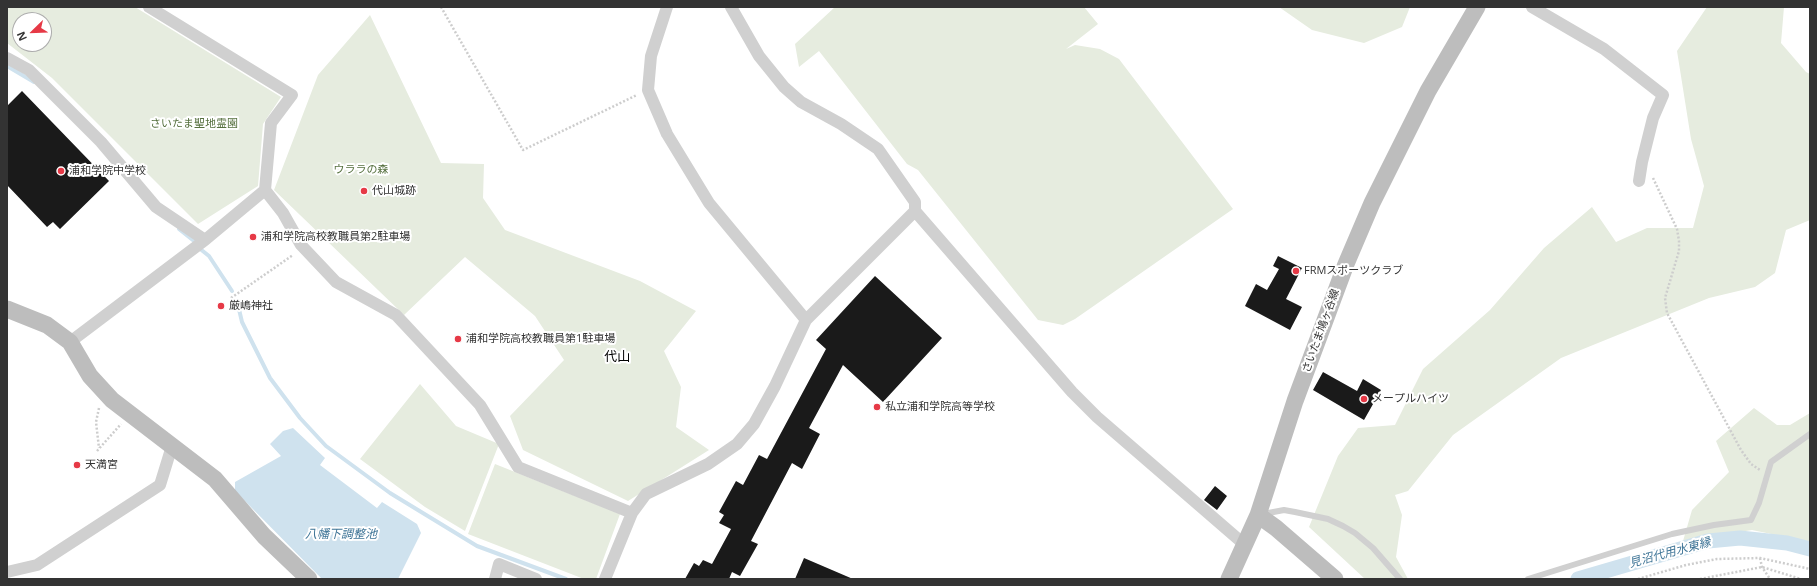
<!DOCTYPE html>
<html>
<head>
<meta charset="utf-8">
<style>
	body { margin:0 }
	#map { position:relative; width:1817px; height:586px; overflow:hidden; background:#fff; font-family:"Open Sans",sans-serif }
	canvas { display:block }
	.frame { position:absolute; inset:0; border:8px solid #333; pointer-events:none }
	.north { position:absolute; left:12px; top:12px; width:40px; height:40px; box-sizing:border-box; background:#fff; border:1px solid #adadad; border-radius:50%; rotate:247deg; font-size:11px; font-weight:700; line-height:16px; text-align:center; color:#333 }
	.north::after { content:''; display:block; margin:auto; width:14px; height:18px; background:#e63946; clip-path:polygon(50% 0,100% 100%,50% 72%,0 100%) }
</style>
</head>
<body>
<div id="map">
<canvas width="1817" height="586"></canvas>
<div class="frame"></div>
<div class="north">N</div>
</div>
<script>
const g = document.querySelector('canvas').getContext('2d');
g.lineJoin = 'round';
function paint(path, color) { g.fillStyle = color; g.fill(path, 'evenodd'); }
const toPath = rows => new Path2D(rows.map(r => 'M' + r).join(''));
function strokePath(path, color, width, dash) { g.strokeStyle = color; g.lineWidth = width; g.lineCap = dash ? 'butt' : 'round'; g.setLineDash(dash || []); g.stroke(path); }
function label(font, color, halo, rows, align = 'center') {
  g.font = font + ' "Open Sans","Noto Sans JP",sans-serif'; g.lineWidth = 4; g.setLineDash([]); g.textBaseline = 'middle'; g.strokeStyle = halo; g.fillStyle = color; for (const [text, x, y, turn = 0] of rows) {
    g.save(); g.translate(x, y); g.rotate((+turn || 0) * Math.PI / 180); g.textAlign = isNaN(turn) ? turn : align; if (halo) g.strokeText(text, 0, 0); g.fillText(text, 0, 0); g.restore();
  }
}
const green = toPath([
	[7,7,135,7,281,97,263,124,258,186,198,224,52,78,7,43],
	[20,20,44,20,44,44,20,44],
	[835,7,1084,7,1098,24,1066,49,1075,45,1100,49,1119,59,1233,209,1075,319,1063,325,1038,320,918,170,907,164,819,51,799,67,795,44],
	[1279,7,1410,7,1402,27,1364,43,1312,30],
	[1707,7,1784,7,1781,43,1806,72,1810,74,1810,220,1786,230,1775,273,1755,287,1709,298,1561,358,1453,435,1408,491,1395,495,1402,515,1396,557,1408,579,1365,579,1309,527,1338,456,1358,428,1395,425,1423,369,1490,310,1544,248,1592,207,1616,242,1647,228,1693,228,1704,186,1691,139,1677,51],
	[370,15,441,163,484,164,483,198,505,230,640,281,696,311,664,351,681,387,676,427,709,450,628,501,523,450,510,416,564,360,535,316,465,257,404,315,274,190,318,75],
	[420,384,456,426,499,444,465,531,425,507,360,459],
	[1754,408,1777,425,1790,425,1810,413,1810,542,1752,530,1683,541,1692,510,1729,472,1716,441],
	[495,464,620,514,596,579,584,579,468,534]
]);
const water = toPath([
	[293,428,325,458,320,465,377,508,382,502,417,524,421,533,398,579,322,579,235,491,235,482,281,456,270,444,283,431]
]);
const stream = toPath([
	[7,66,34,82],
	[179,229,194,241],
	[199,248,209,256,232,291],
	[237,301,242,322,270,378,300,418,326,446,390,493,477,546,566,579]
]);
const canal = toPath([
	[1578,579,1708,541,1740,538,1787,543,1810,549]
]);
const building = toPath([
	[22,91,109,181,60,229,53,222,47,227,7,185,7,106],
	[1278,256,1302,268,1286,299,1302,307,1290,330,1245,306,1256,284,1267,290,1279,269,1273,266],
	[875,276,942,338,883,402,843,365,809,428,820,434,802,469,792,463,751,541,758,544,740,576,732,572,729,579,685,579,694,563,699,566,703,560,712,564,731,529,719,523,724,515,719,512,736,481,743,485,759,455,767,459,826,349,816,340],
	[1323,372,1357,391,1363,379,1381,390,1364,420,1313,390],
	[1215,486,1227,496,1217,510,1204,500],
	[804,558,853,579,795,579]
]);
const path = toPath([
	[441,7,523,150,637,95],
	[1653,178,1677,229,1679,241,1679,251,1665,298,1667,313,1741,450,1751,464,1760,470],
	[231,298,293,255],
	[99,408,96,422,99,448],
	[97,451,121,424],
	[1760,558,1762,567,1770,579],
	[1638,579,1686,565,1717,559,1760,558,1810,569],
	[1700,579,1762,567,1801,579]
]);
const lane = toPath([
	[1263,514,1284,510,1295,512,1328,519,1343,526,1355,533,1373,548,1400,579],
	[1528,579,1672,534,1714,525,1751,520,1759,503,1771,462,1810,434]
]);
const street = toPath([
	[667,7,651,56,648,90,667,134,709,203,806,320],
	[1532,7,1604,49,1663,95,1653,118,1642,162,1639,181],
	[7,58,29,70,101,142,156,207,205,240],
	[265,190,283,213,301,245,336,282,396,315,480,405,518,467,632,513],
	[915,211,1072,392,1097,417,1245,545],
	[70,342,205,240,265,190,271,123,292,95,149,7],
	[7,572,37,565,160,485,172,446],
	[495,579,499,564,536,579],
	[605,579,632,513,646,494,708,464,737,444,754,424,775,386,806,320,915,211,915,202,878,149,841,124,801,102,784,87,759,56,731,7]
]);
const secondary = toPath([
	[7,309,47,325,70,342,90,376,112,400,215,479,264,536,309,579],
	[1258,515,1276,528,1335,579],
	[1229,579,1258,515,1295,401,1346,264,1372,203,1428,91,1477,7]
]);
const markers = [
	[61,171,4,"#e63946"],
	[364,191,4,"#e63946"],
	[253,237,4,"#e63946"],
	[1296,271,4,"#e63946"],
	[221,306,4,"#e63946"],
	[458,339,4,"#e63946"],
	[1364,399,4,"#e63946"],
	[877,407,4,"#e63946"],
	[77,465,4,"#e63946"]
];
const parkNames = [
	["さいたま聖地霊園",194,124],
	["ウララの森",361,170]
];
const poiNames = [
	["浦和学院中学校",69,171],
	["代山城跡",372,191],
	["浦和学院高校教職員第2駐車場",261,237],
	["FRMスポーツクラブ",1304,271],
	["厳嶋神社",229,306],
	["浦和学院高校教職員第1駐車場",466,339],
	["メープルハイツ",1372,399],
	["私立浦和学院高等学校",885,407],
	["天満宮",85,465]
];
const streetNames = [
	["さいたま鳩ヶ谷線",1321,331,-70]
];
const waterNames = [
	["八幡下調整池",341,535],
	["見沼代用水東縁",1670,553,-15]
];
const quarterNames = [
	["代山",617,357]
];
paint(green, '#e6ecdf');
paint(water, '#cfe2ee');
strokePath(stream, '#cfe2ee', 4);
strokePath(canal, '#cfe2ee', 15);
paint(building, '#1a1a1a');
strokePath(path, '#cdcdcd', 2.5, [2, 2]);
strokePath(lane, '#d0d0d0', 6);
strokePath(street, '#d0d0d0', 12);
strokePath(secondary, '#bdbdbd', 17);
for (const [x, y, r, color] of markers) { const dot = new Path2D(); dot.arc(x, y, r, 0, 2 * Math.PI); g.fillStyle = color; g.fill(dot); strokePath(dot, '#fff', 1.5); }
label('11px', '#56703f', '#fff', parkNames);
label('11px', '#333', '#fff', poiNames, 'left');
label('11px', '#333', '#fff', streetNames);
label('italic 12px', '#3f7597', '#fff', waterNames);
label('13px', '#000', '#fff', quarterNames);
</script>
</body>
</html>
